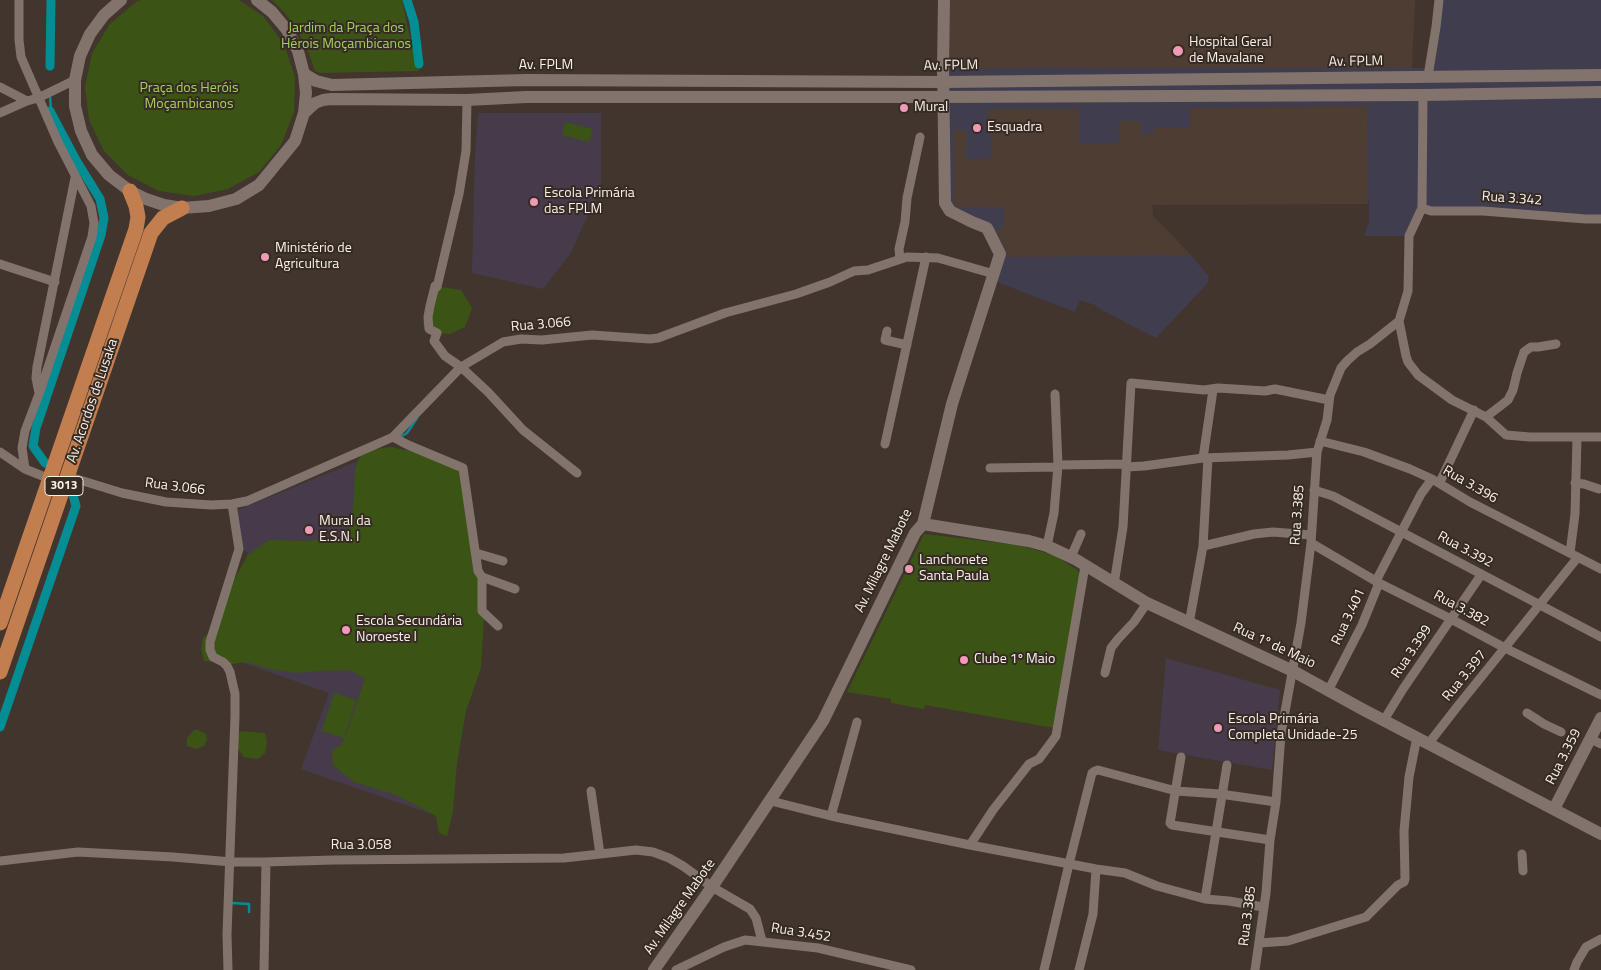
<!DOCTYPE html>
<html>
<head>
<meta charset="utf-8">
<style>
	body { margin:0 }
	canvas { display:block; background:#41352d }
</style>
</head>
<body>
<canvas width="1601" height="970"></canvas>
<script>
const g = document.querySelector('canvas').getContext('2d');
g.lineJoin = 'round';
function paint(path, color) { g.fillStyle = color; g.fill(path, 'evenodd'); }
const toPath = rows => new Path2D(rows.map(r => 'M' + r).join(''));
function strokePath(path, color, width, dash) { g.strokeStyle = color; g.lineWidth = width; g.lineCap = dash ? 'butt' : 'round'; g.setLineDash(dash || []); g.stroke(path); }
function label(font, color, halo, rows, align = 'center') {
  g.font = font + ' "Titillium Web",sans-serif'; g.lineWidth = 4; g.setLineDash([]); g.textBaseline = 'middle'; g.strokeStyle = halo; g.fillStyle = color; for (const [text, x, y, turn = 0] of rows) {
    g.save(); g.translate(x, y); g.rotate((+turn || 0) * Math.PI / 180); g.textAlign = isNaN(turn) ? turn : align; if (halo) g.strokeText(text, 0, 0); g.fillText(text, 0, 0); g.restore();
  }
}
const commercial = toPath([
	[1439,0,1601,0,1601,219,1422,208,1409,236,1364,236,1369,221,1369,201,1152,205,1153,216,1191,255,1209,277,1207,284,1156,338,1103,311,1095,305,1079,300,1075,312,992,280,1000,254,993,237,950,211,943,68,1429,68]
]);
const built = toPath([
	[944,0,1415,0,1412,68,943,68],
	[1367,106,1368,204,1152,205,1153,216,1191,255,1009,257,996,230,1001,230,1001,227,1004,225,1004,207,958,207,954,204,954,130,966,130,966,159,991,158,991,130,989,123,988,109,1079,109,1079,144,1119,143,1119,121,1141,121,1141,134,1154,134,1154,128,1190,128,1190,108]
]);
const education = toPath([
	[478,113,601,113,601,187,570,254,543,289,472,273,475,155],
	[393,447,460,471,443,818,301,769,329,693,215,653,248,553,242,548,242,538,235,511],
	[1166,658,1280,690,1272,770,1158,750]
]);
const green = toPath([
	[141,0,239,0,263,16,284,44,295,77,294,112,281,145,259,172,228,189,194,196,159,191,128,175,104,151,89,120,85,87,92,53,110,24,136,2],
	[272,0,402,0,409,34,419,71,320,73,315,71,309,54,298,31,284,12],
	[565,122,593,129,589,142,562,135],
	[435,286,461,290,472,308,465,327,450,334,437,333,423,326,425,310],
	[389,447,439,456,464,472,484,618,481,668,466,711,457,763,453,811,447,836,439,833,436,816,429,812,396,795,354,782,333,765,332,751,343,743,365,679,351,670,316,671,298,673,269,669,246,662,232,664,204,661,201,649,203,638,219,623,231,585,248,555,269,540,303,541,342,538,351,526,354,497,355,469,361,454,377,449],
	[924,534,1019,545,1053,555,1076,569,1081,576,1054,728,925,705,924,709,891,703,891,699,847,692],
	[334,693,356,700,344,738,322,731],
	[194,730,198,730,206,734,207,740,204,746,197,749,187,746,187,738],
	[239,731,265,733,267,741,265,753,258,759,244,757,237,748]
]);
const stream = toPath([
	[400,437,407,433,417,418],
	[45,463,33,446,36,428,101,235,104,218,100,199,51,112,50,96],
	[231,903,249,904,249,912]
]);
const canal = toPath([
	[407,0,414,22,419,64],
	[50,66,51,0],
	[45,463,33,446,36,428,101,235,104,218,100,199,76,160,50,111],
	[0,727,76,506,73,495]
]);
const street = toPath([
	[19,0,19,40,21,57,58,142,91,206,94,223,92,237,39,394,25,431,22,448,25,469,50,479],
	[1428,76,1436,27,1439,0],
	[0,87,27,101],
	[467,100,466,151,459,194,437,287,435,286,430,306,428,317,429,329,437,333,434,341,445,356,461,367,488,392,523,430,577,473],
	[0,113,27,101,38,98,75,80],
	[1422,208,1431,211,1483,211,1586,219,1601,219],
	[900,259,899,249,905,222,907,198,920,137],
	[0,264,55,282],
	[1399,321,1406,356,1408,362,1418,375,1452,400,1486,417,1506,435,1530,437,1601,437],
	[887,331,885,340,907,345],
	[39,393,36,378,37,367,75,178],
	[1486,417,1508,400,1513,390,1517,373,1524,352,1531,347,1538,347,1556,344],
	[393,437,408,445,463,468,478,571,482,577,482,611,498,626],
	[1320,441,1364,452,1410,469,1432,479,1470,502,1601,569],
	[885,444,926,257],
	[0,452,25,469],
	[1203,458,1213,390],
	[1058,465,1127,464],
	[1127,467,1144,466,1203,458,1288,455,1317,452],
	[990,468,1057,467],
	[67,476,122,493,166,502,211,505,232,504,247,501,393,437,461,367,503,342,521,339,542,340,592,335,650,339,658,338,725,313,796,294,830,282,854,271,868,270,907,257,938,258,994,274],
	[1440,482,1474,410],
	[1575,483,1584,484,1599,489],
	[1314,490,1333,496,1601,637],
	[1311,543,1379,583,1451,619,1505,648,1601,695],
	[1047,546,1054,513,1058,465,1055,394],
	[1203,546,1254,534,1273,532,1311,535],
	[476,553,503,561],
	[1570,553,1575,514,1577,438],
	[1071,557,1081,534],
	[482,577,515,589],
	[1376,581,1421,494,1432,479],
	[1114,584,1123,527,1131,383,1204,390,1218,388,1265,391,1275,389,1329,400],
	[1189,624,1203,546,1208,458],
	[1105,673,1111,648,1118,639,1134,622,1147,603],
	[1329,689,1362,625,1379,583],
	[1527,713,1544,724,1561,732],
	[1384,720,1403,689,1481,575],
	[1591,739,1601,744],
	[1429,743,1457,707,1578,557],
	[1181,757,1170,823,1172,825,1270,840],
	[591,791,600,854],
	[771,801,831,816,970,845,1096,869,1125,873,1157,886,1205,899,1229,901,1263,907],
	[831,816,857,722],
	[970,845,993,810,1029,764,1039,759,1056,736,1085,566],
	[1522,854,1523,871],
	[0,861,78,852,173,857,232,862,264,862,334,860,564,858,636,850,653,852,669,858,683,866,712,887,750,909,756,918,762,941],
	[1205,899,1227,765],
	[1259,943,1288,941,1366,917,1398,885,1404,882,1405,879,1404,831,1409,777,1417,737],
	[228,970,227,934,235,716,235,694,230,672,227,666,223,662,213,657,210,650,210,642,239,549,232,504],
	[264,970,266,862],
	[676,970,724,947,745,940,818,948,911,970],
	[1044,970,1069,864,1092,773,1095,771,1098,770,1176,791,1220,794,1276,802],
	[1079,970,1093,914,1096,869],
	[1255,970,1266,893,1270,840,1276,802,1281,734,1301,623,1311,543,1317,452,1327,420,1330,395,1341,368,1347,361,1357,352,1370,344,1399,321,1408,291,1409,236,1422,208,1423,95],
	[1574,970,1577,962,1586,947,1601,939]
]);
const secondary = toPath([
	[121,0,104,15,90,34,80,56,75,80,75,106,81,131,92,155,109,175,130,191,146,199,164,205,182,208,209,206,236,199,259,185,295,141,304,113,306,93,304,74,298,51,287,30,272,12,257,0],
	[304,74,316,81,332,85,526,80,943,82,1601,75],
	[304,113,315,103,323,100,331,99,467,100,526,97,930,97,1423,95,1601,92],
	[923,524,1029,541,1047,546,1075,559,1147,603,1293,671,1362,709,1601,834],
	[1554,809,1601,718],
	[654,970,712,887,823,721,915,533,923,524,952,404,1000,254,987,228,972,222,950,211,945,203,943,68,944,0]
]);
const primary = toPath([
	[0,623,136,229,138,217,136,206,130,191],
	[0,672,151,233,163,218,182,208]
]);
const markers = [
	[1178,51,6,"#f09ab7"],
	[904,108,5,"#f09ab7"],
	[977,128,5,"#f09ab7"],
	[534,202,5,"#f09ab7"],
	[265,257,5,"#f09ab7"],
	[309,530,5,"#f09ab7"],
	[909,569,5,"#f09ab7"],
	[346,630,5,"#f09ab7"],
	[964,660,5,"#f09ab7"],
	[1218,728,5,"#f09ab7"]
];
const shields = [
	[64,486,38]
];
const shieldNames = [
	["3013",64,486]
];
const parkNames = [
	["Jardim da Praça dos",346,29],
	["Hérois Moçambicanos",346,45],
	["Praça dos Heróis",189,89],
	["Moçambicanos",189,105]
];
const poiNames = [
	["Hospital Geral",1189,43],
	["de Mavalane",1189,59],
	["Mural",914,108],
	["Esquadra",987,128],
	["Escola Primária",544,194],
	["das FPLM",544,210],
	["Ministério de",275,249],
	["Agricultura",275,265],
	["Mural da",319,522],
	["E.S.N. I",319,538],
	["Lanchonete",919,561],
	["Santa Paula",919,577],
	["Escola Secundária",356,622],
	["Noroeste I",356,638],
	["Clube 1º Maio",974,660],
	["Escola Primária",1228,720],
	["Completa Unidade-25",1228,736]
];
const streetNames = [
	["Av. FPLM",1356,62,-1],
	["Av. FPLM",546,66],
	["Av. FPLM",951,66,-1],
	["Rua 3.342",1512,199,4],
	["Rua 3.066",541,325,-5],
	["Av. Acordos de Lusaka",93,401,-71],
	["Rua 3.396",1470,485,30],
	["Rua 3.066",175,487,7],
	["Rua 3.385",1298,515,-86],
	["Rua 3.392",1465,550,28],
	["Av. Milagre Mabote",884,561,-64],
	["Rua 3.382",1461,609,28],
	["Rua 3.401",1349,617,-65],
	["Rua 1º de Maio",1274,646,25],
	["Rua 3.399",1412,652,-56],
	["Rua 3.397",1465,676,-51],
	["Rua 3.359",1564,757,-63],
	["Rua 3.058",361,846],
	["Av. Milagre Mabote",680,907,-55],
	["Rua 3.385",1248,916,-83],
	["Rua 3.452",801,933,9]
];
paint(commercial, '#3f3d4e');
paint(built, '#4e3d32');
paint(education, '#463b4a');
paint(green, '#3b5315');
strokePath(stream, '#028e94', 2.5);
strokePath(canal, '#028e94', 9);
strokePath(street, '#82746c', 9);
strokePath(secondary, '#82746c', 12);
strokePath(primary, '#c27e4e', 15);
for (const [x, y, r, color] of markers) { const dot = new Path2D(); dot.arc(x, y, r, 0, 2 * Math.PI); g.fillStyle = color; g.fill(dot); strokePath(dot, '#362b23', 2); }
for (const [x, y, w] of shields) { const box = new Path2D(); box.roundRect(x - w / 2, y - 9.5, w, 19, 4); g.fillStyle = '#362b23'; g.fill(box); strokePath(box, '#f8f0eb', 1); }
label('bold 12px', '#f8f0eb', null, shieldNames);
label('14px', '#a2d25e', '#362b23', parkNames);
label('14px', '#f8f0eb', '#362b23', poiNames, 'left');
label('14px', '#f8f0eb', '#362b23', streetNames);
</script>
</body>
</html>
